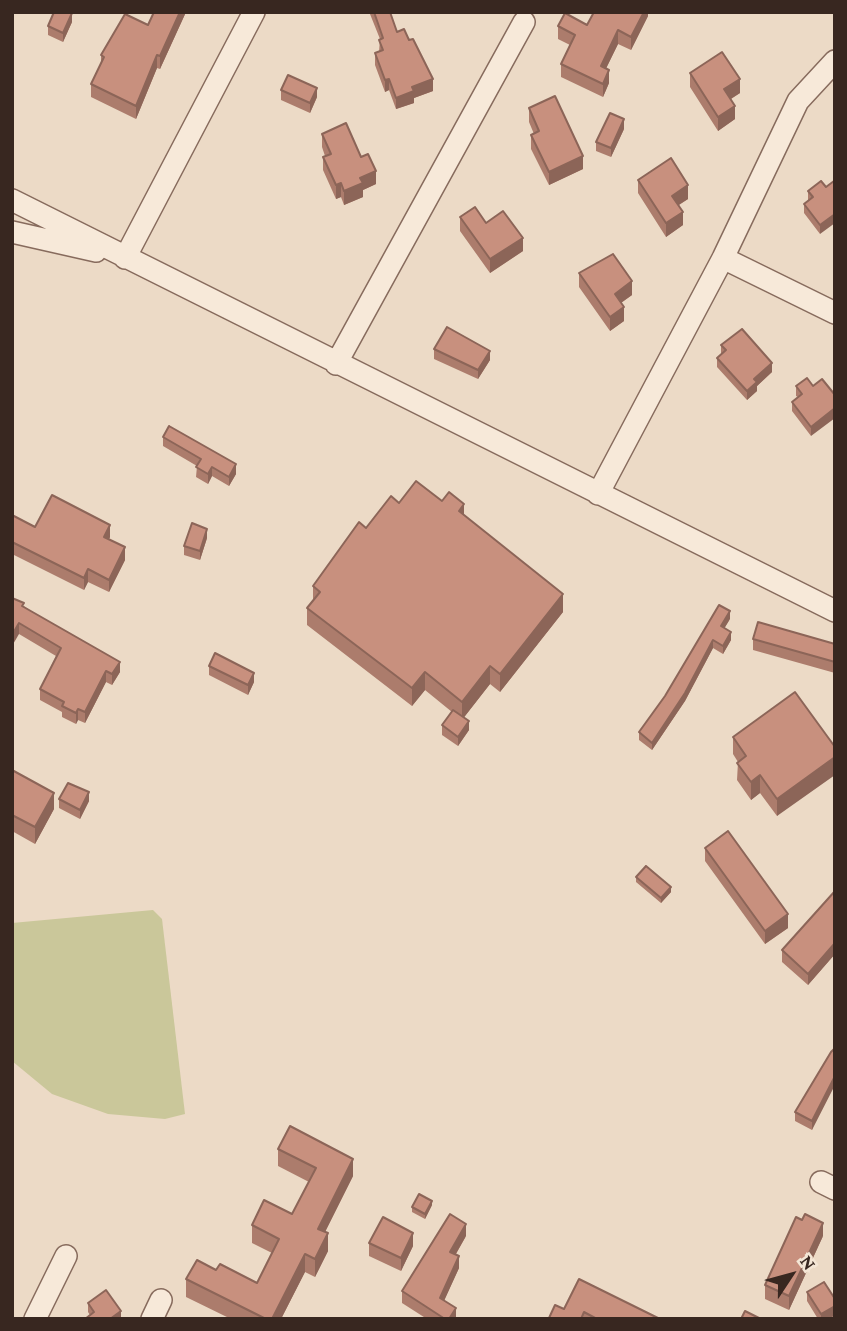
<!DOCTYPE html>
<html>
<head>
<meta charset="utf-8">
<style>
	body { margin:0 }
	#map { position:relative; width:847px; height:1331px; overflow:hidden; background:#ecdac6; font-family:"Crimson Pro",serif }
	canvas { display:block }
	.frame { position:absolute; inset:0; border:14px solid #382720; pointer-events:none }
	.north { position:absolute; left:756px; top:1240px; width:70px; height:70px; -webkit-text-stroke:5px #f4e6d5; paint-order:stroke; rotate:54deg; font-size:19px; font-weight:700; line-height:28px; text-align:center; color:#382720 }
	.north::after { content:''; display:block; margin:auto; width:24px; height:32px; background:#382720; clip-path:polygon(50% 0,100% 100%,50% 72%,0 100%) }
</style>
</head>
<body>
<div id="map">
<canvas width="847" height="1331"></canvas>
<div class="frame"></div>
<div class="north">N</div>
</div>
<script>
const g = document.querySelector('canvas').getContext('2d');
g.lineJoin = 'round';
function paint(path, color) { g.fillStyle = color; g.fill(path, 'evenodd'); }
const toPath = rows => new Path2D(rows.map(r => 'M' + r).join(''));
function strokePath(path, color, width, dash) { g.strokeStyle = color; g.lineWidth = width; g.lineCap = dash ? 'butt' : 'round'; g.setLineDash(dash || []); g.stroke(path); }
const green = toPath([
	[153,910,162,919,185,1114,165,1119,108,1114,52,1094,12,1061,12,923]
]);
const minor = toPath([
	[12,200,835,611],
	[12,232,96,251],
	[125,258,254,12],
	[723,258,835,313],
	[336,364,524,22],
	[598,494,723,258,798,101,835,61],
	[821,1182,835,1189],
	[35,1319,66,1256],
	[152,1319,161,1300]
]);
const wall = toPath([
	[154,12,186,12,160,69,157,68,136,119,91,97,91,84,101,64,101,55,148,25],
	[367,12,390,12,397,32,409,40,433,91,414,98,414,103,396,109,389,90,385,92,375,65,375,53,379,52,380,39,370,14],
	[648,12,648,16,631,50,618,44,606,68,609,83,603,97,561,77,561,64,570,45,558,39,558,26,587,25],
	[72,22,63,42,48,35,48,26],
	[690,73,740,93,731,99,735,119,718,131,690,87],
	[281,90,317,97,310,113,281,100],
	[529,108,583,169,549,185,531,149,531,135,534,134,529,122],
	[624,129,611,157,596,151,596,142],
	[322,134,361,157,376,184,363,190,363,197,344,205,341,197,336,199,323,170,323,157,325,156,322,147],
	[638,180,688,199,679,205,683,225,666,237,638,193],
	[821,181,820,234,804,213,804,204,808,201,808,191],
	[460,217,486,223,523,251,490,273,460,231],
	[579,273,632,295,621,303,624,321,610,331,579,287],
	[721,345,772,372,757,386,757,391,747,400,717,367,717,358,721,354],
	[434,349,490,360,478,379,434,359],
	[796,386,813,386,811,436,792,411,792,402,798,397,796,396],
	[163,437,236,474,229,486,212,476,208,484,196,477,197,466,163,446],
	[442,501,464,515,563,612,500,692,490,684,464,717,469,730,458,746,442,735,442,725,452,712,425,690,412,706,307,625,307,608,313,601,313,586,366,528,399,503],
	[12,515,35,527,110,537,109,539,125,560,109,592,88,582,84,590,12,554],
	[207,538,200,560,184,555,184,546],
	[12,598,120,672,112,685,106,682,85,723,78,720,76,724,62,717,62,712,40,700,40,689,56,656,19,634],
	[730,619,724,628,731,640,723,654,713,648,685,701,652,750,639,740,639,732],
	[753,639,835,644,835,673,753,650],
	[209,666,254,682,248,695,209,675],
	[733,737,835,747,777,816,760,793,751,800,737,780,738,762,733,754],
	[12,770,54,809,35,844,12,831],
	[59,799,89,801,80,819,59,808],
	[705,848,788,928,765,944,705,861],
	[636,877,671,892,661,903,636,882],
	[835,891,835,954,808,985,782,962,782,950],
	[835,1048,812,1130,795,1121,795,1112],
	[278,1149,353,1176,325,1232,328,1251,315,1277,305,1272,281,1319,231,1319,186,1297,186,1279,216,1270,257,1283,272,1253,252,1243,252,1225,292,1214,309,1182,278,1166],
	[432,1205,425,1219,412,1212,412,1207],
	[466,1236,456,1254,459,1268,444,1300,456,1319,427,1319,402,1303,402,1291],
	[823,1236,789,1310,765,1299,765,1285],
	[369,1243,413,1246,401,1271,369,1256],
	[807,1292,835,1315,829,1319,818,1319,807,1301],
	[88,1303,121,1319,90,1315,88,1312],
	[564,1309,660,1319,549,1319]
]);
const shadedWall = toPath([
	[180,12,186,12,160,69,160,56],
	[644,12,648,12,648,16,631,50,631,37],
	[72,13,72,22,63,42,63,33],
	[618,30,618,44,601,79,601,66],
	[157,55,157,68,136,119,136,106],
	[609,70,609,83,603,97,603,84],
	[389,79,389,90,385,92,385,80],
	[433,79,433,91,414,98,414,103,396,109,396,98,412,87],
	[740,79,740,93,724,103,724,89],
	[317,88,317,97,310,113,310,103],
	[735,106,735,119,718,131,718,117],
	[624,119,624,129,611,157,611,148],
	[583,156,583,169,549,185,549,172],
	[376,171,376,184,363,190,363,197,344,205,344,191,360,178],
	[341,183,341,197,336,199,336,185],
	[688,185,688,199,672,209,672,196],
	[683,212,683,225,666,237,666,223],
	[835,214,835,223,820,234,820,225],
	[523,238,523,251,490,273,490,259],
	[632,281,632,295,615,307,615,294],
	[624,307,624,321,610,331,610,317],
	[490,351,490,360,478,379,478,370],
	[772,363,772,372,757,386,757,391,747,400,747,391,754,379],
	[835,408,835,418,811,436,811,427],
	[236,464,236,474,229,486,229,477],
	[212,467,212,476,208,484,208,474],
	[464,504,464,522,459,511],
	[110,525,110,537,104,549,104,537],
	[207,529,207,538,200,560,200,551],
	[125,547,125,560,109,592,109,580],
	[88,569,88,582,84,590,84,578],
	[563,594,563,612,500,692,500,674],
	[730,611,730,619,721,634,721,626],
	[19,623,19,634,12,646,12,635],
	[731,632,731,640,723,654,723,646],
	[713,640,713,648,685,701,652,750,652,743],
	[120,662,120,672,112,685,112,674],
	[490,666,490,684,462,720,462,702],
	[106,671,106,682,85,723,85,712],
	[425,672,425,690,412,706,412,688],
	[254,673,254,682,248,695,248,685],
	[78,709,78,720,76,724,76,713],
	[469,721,469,730,458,746,458,737],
	[835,757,835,775,777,816,777,799],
	[760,775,760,793,751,800,751,782],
	[89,792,89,801,80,819,80,810],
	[54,793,54,809,35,844,35,827],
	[671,887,671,892,661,903,661,898],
	[788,914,788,928,765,944,765,931],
	[835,943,835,954,808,985,808,974],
	[835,1076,835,1085,812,1130,812,1121],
	[353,1159,353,1176,318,1246,318,1229],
	[432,1201,432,1205,425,1219,425,1214],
	[823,1223,823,1236,789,1310,789,1296],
	[466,1224,466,1236,450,1264,450,1252],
	[328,1233,328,1251,315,1277,315,1259],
	[413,1233,413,1246,401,1271,401,1258],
	[305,1254,305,1272,281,1319,272,1319],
	[459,1256,459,1268,440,1310,440,1298],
	[835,1306,835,1315,829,1319,821,1319,821,1314],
	[456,1308,456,1319,449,1319],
	[121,1311,121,1319,110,1319]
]);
const building = toPath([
	[54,12,72,13,63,33,48,26,54,12],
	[154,12,180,12,160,56,157,55,136,106,91,84,104,57,101,55,125,14,148,25,154,12],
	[374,12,390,12,397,32,404,29,409,40,413,39,433,79,412,87,414,91,396,98,389,79,385,80,375,53,383,50,379,40,383,38,374,12],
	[594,12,644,12,631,37,618,30,601,66,609,70,603,84,561,64,575,35,558,26,565,13,587,25,594,12],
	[722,52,740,79,724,89,735,106,718,117,690,73,722,52],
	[288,75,317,88,310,103,281,90,288,75],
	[555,96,583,156,549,172,531,135,539,131,529,108,555,96],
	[610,113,624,119,611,148,596,142,610,113],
	[346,123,361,157,368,154,376,171,360,178,363,183,344,191,341,183,336,185,323,157,331,154,322,134,346,123],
	[671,158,688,185,672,196,683,212,666,223,638,180,671,158],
	[821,181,826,187,834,181,835,182,835,214,820,225,804,204,813,197,808,191,821,181],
	[475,207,486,223,503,211,523,238,490,259,460,217,475,207],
	[613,254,632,281,615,294,624,307,610,317,579,273,613,254],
	[447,327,490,351,478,370,434,349,447,327],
	[742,329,772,363,754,379,757,382,747,391,717,358,726,350,721,345,742,329],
	[807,378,813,386,822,379,835,395,835,408,811,427,792,402,802,394,796,386,807,378],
	[169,426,236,464,229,477,212,467,208,474,196,467,201,459,163,437,169,426],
	[416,481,442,501,449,492,464,504,459,511,563,594,500,674,490,666,462,702,425,672,412,688,307,608,320,592,313,586,359,522,366,528,391,496,399,503,416,481],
	[52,495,110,525,104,537,125,547,109,580,88,569,84,578,12,542,12,515,35,527,52,495],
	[192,523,207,529,200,551,184,546,192,523],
	[12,598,24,603,22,606,120,662,112,674,106,671,85,712,78,709,76,713,62,706,64,702,40,689,61,648,19,623,12,635,12,598],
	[719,605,730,611,721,626,731,632,723,646,713,640,685,693,652,743,639,732,665,696,719,605],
	[758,622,835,644,835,662,753,639,758,622],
	[215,653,254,673,248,685,209,666,215,653],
	[795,692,835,747,835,757,777,799,760,775,751,782,737,763,746,756,733,737,795,692],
	[453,710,469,721,458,737,442,725,453,710],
	[12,770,54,793,35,827,12,815,12,770],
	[68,783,89,792,80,810,59,799,68,783],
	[728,831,788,914,765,931,705,848,728,831],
	[646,866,671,887,661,898,636,877,646,866],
	[835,891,835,943,808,974,782,950,835,891],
	[835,1048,835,1076,812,1121,795,1112,831,1052,835,1048],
	[290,1126,353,1159,318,1229,328,1233,315,1259,305,1254,272,1319,266,1319,186,1279,197,1260,216,1270,220,1264,257,1283,279,1239,252,1225,264,1200,292,1214,316,1168,278,1149,290,1126],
	[419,1194,432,1201,425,1214,412,1207,419,1194],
	[450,1214,466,1224,450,1252,459,1256,440,1298,456,1308,449,1319,445,1319,402,1291,450,1214],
	[805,1214,823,1223,789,1296,765,1285,796,1217,802,1220,805,1214],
	[383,1217,413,1233,401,1258,369,1243,383,1217],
	[579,1279,660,1319,597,1319,584,1312,581,1319,549,1318,555,1305,564,1309,579,1279],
	[824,1282,835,1299,835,1306,821,1314,807,1292,824,1282],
	[106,1290,121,1311,110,1319,85,1319,94,1312,88,1303,106,1290],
	[745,1311,761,1319,741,1319,745,1311]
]);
paint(green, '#cac79a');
strokePath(minor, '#876b5d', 24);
strokePath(minor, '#f7e9d9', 21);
paint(wall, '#ac7c6c');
paint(shadedWall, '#8c6558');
paint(building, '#c8907e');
strokePath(building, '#8c6558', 2);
</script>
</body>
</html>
